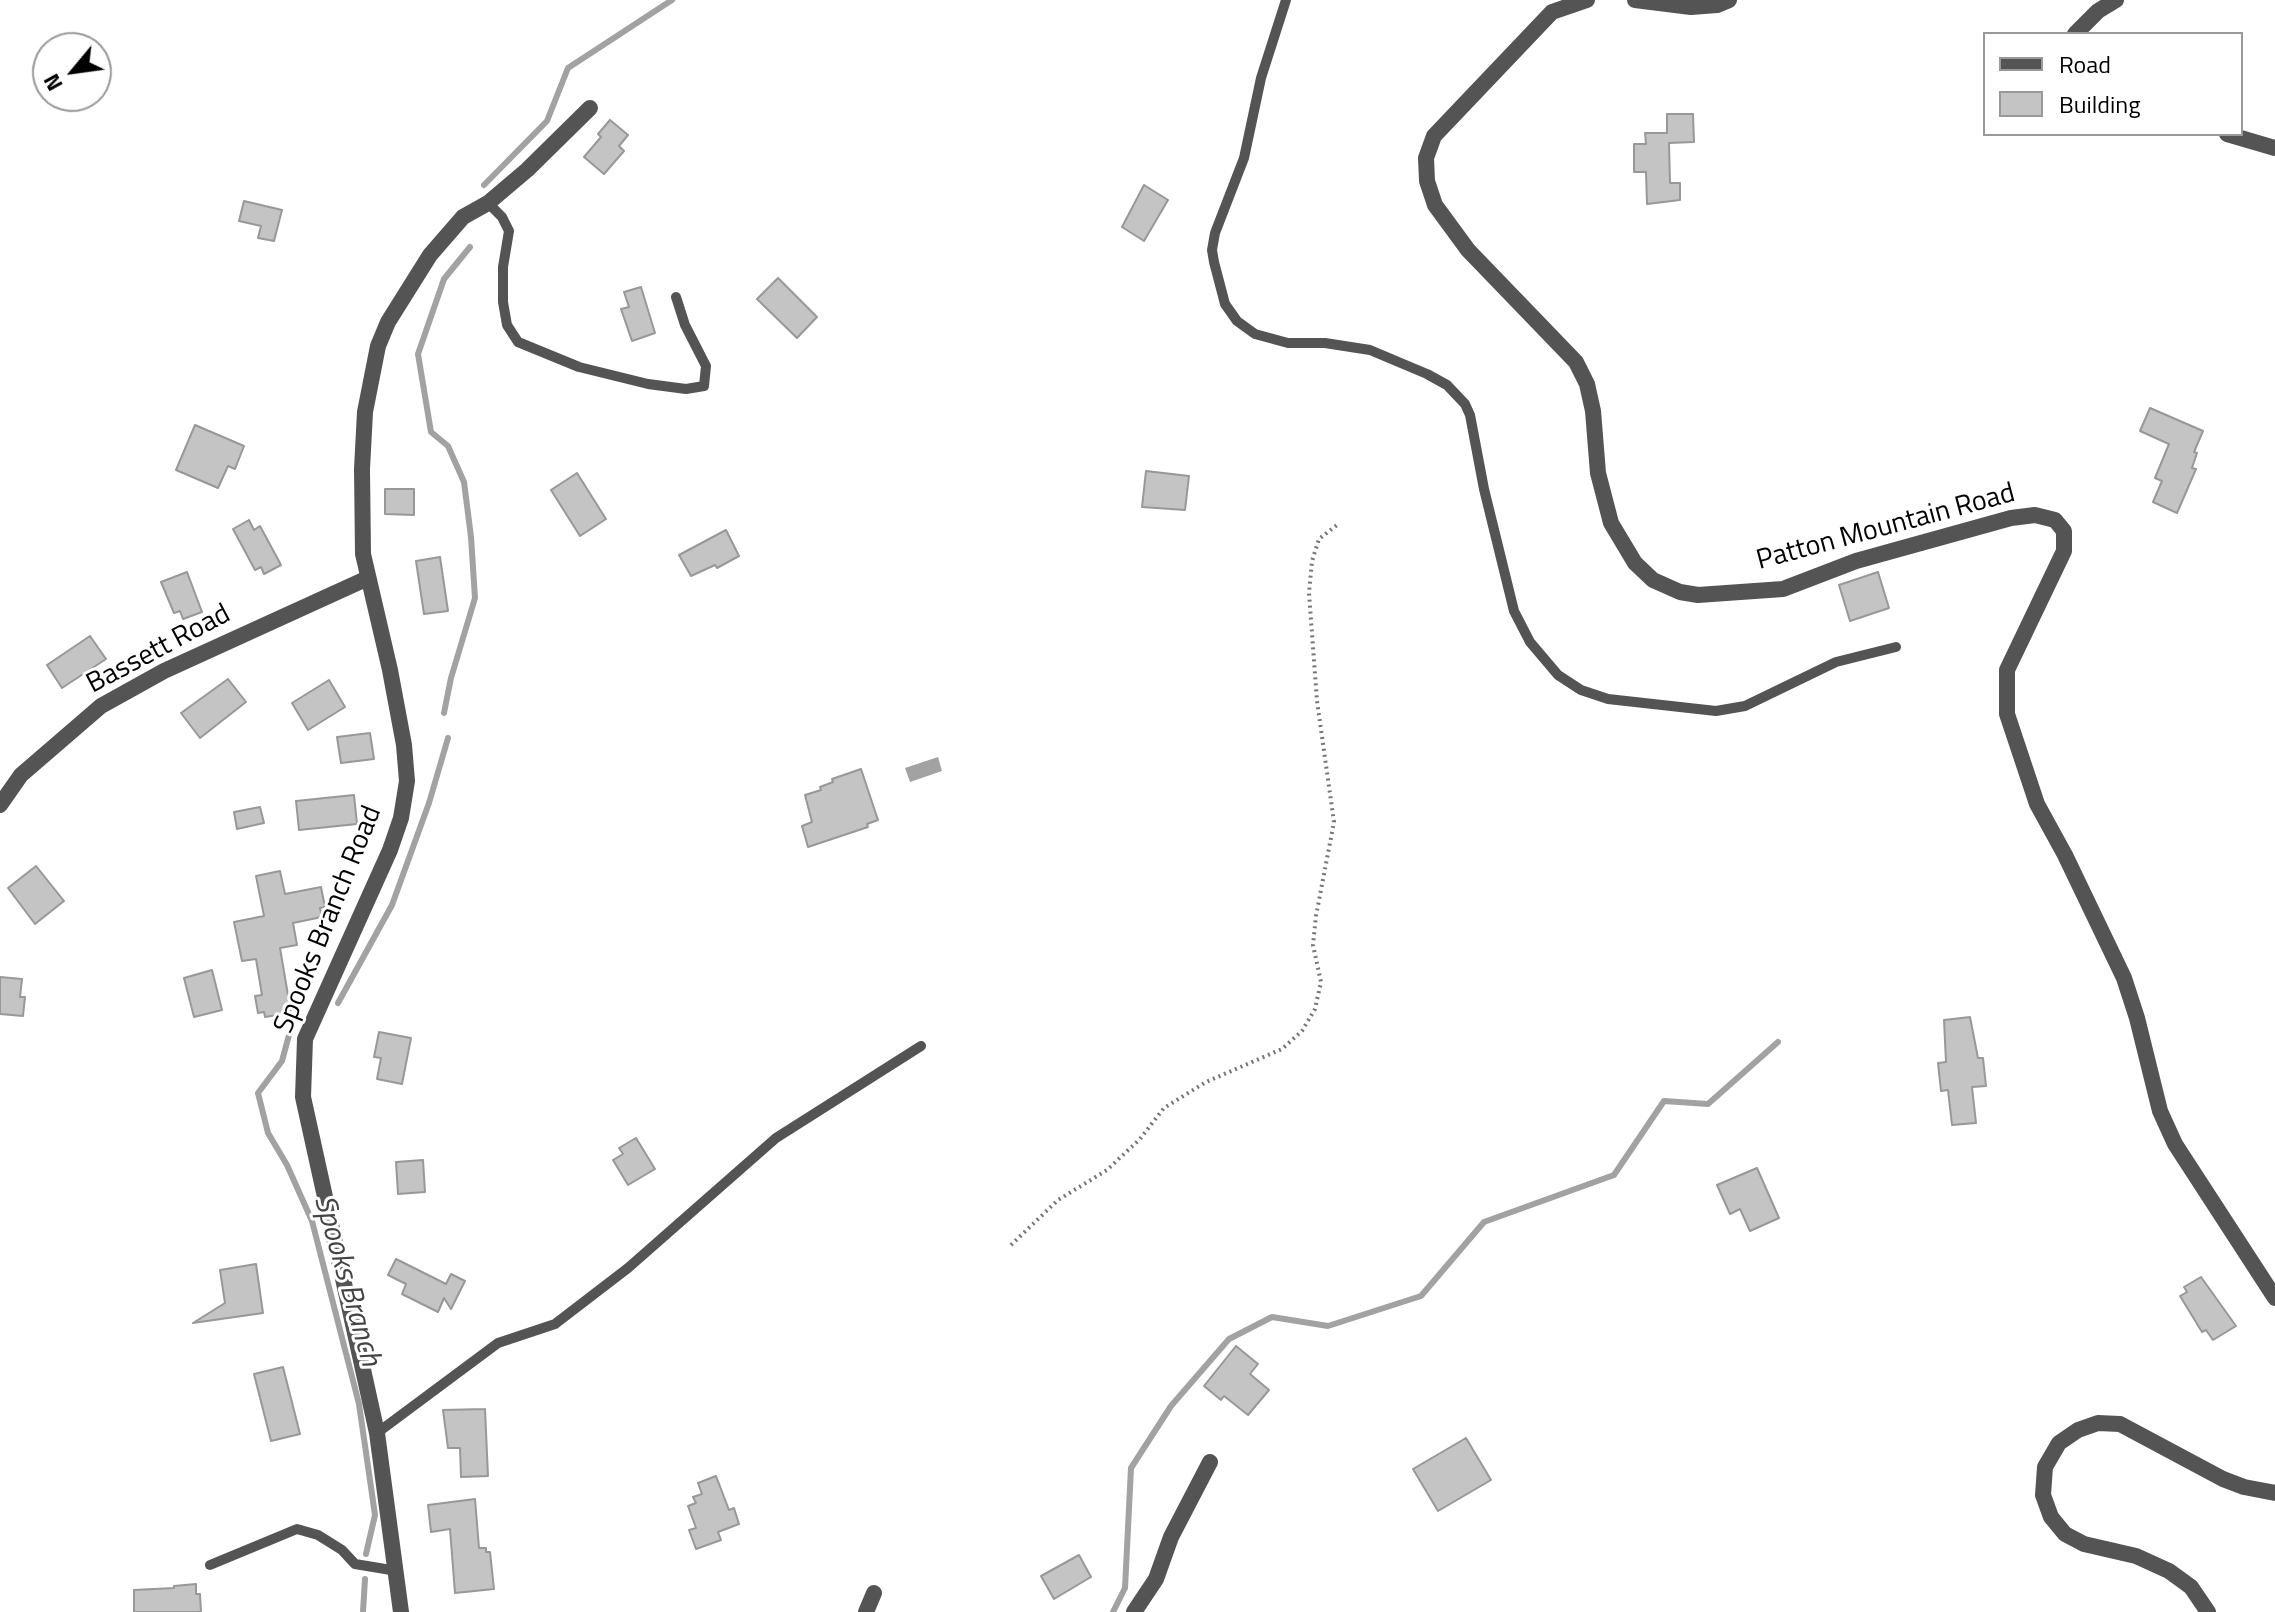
<!DOCTYPE html>
<html>
<head>
<meta charset="utf-8">
<style>
	body { margin:0 }
	#map { position:relative; width:2275px; height:1612px; overflow:hidden; background:#fff; font-family:"Titillium Web",sans-serif }
	canvas { display:block }
	.legend { position:absolute; left:1983px; top:32px; width:260px; height:104px; box-sizing:border-box; background:#fff; border:2px solid #999; margin:0; padding:10px 14px; list-style:none; font-size:24px; color:#000 }
	.legend li { display:flex; align-items:center; gap:16px; height:40px }
	.legend b { width:40px; border:2px solid #999 }
	.north { position:absolute; left:32px; top:32px; width:80px; height:80px; box-sizing:border-box; background:#fff; border:2px solid #999; border-radius:50%; rotate:241deg; font-size:22px; font-weight:700; line-height:32px; text-align:center; color:#000 }
	.north::after { content:''; display:block; margin:auto; width:28px; height:36px; background:#000; clip-path:polygon(50% 0,100% 100%,50% 72%,0 100%) }
</style>
</head>
<body>
<div id="map">
<canvas width="2275" height="1612"></canvas>
<ul class="legend">
<li><b style="height:10px;background:#545454"></b>Road</li>
<li><b style="height:22px;background:#c4c4c4"></b>Building</li>
</ul>
<div class="north">N</div>
</div>
<script>
const g = document.querySelector('canvas').getContext('2d');
g.lineJoin = 'round';
function paint(path, color) { g.fillStyle = color; g.fill(path, 'evenodd'); }
const toPath = rows => new Path2D(rows.map(r => 'M' + r).join(''));
function strokePath(path, color, width, dash) { g.strokeStyle = color; g.lineWidth = width; g.lineCap = dash ? 'butt' : 'round'; g.setLineDash(dash || []); g.stroke(path); }
function label(font, color, halo, rows, align = 'center') {
  g.font = font + ' "Titillium Web",sans-serif'; g.lineWidth = 6; g.setLineDash([]); g.textBaseline = 'middle'; g.strokeStyle = halo; g.fillStyle = color; for (const [text, x, y, turn = 0] of rows) {
    g.save(); g.translate(x, y); g.rotate((+turn || 0) * Math.PI / 180); g.textAlign = isNaN(turn) ? turn : align; if (halo) g.strokeText(text, 0, 0); g.fillText(text, 0, 0); g.restore();
  }
}
const water = toPath([
	[938,757,942,771,910,782,905,768]
]);
const stream = toPath([
	[484,185,547,121,568,68,672,0],
	[444,713,451,678,475,598,471,537,464,482,448,446,431,432,418,354,444,279,470,247],
	[338,1003,392,905,429,803,448,738],
	[289,1035,282,1061,258,1093,268,1133,287,1165,312,1221,359,1404,375,1515,366,1554],
	[363,1612,365,1579],
	[1113,1612,1125,1588,1131,1468,1171,1406,1229,1339,1272,1317,1328,1326,1421,1296,1484,1222,1614,1175,1664,1101,1708,1104,1778,1042]
]);
const building = toPath([
	[1667,114,1693,114,1694,142,1669,143,1670,183,1680,183,1680,200,1647,204,1646,172,1634,172,1634,144,1646,144,1645,133,1667,133,1667,114],
	[610,120,628,135,619,146,624,151,604,174,584,157,601,137,598,134,610,120],
	[1144,185,1168,200,1144,241,1122,227,1144,185],
	[244,201,282,210,274,241,258,238,261,226,239,221,244,201],
	[778,278,817,317,797,338,757,299,778,278],
	[641,287,655,333,632,341,621,309,629,307,624,292,641,287],
	[2150,408,2203,431,2194,452,2197,453,2192,468,2196,469,2177,513,2153,502,2162,481,2155,478,2169,444,2140,431,2150,408],
	[195,425,244,446,235,469,228,466,218,488,176,470,195,425],
	[1146,471,1189,476,1185,510,1142,507,1146,471],
	[577,473,606,519,580,536,551,490,577,473],
	[385,489,414,489,414,515,385,514,385,489],
	[249,520,254,530,260,526,281,565,264,574,261,567,255,570,233,529,249,520],
	[726,530,739,556,717,568,715,565,691,576,679,555,726,530],
	[440,557,448,611,424,614,416,561,440,557],
	[187,572,202,612,183,619,180,611,174,613,161,582,187,572],
	[1878,572,1889,608,1850,621,1839,585,1878,572],
	[90,636,106,659,62,688,47,665,90,636],
	[228,679,246,702,200,738,181,713,228,679],
	[329,680,345,707,308,730,292,703,329,680],
	[370,733,374,759,341,763,337,737,370,733],
	[861,769,878,820,867,824,868,827,808,847,802,826,812,822,805,795,821,790,820,787,833,782,832,779,861,769],
	[354,795,357,824,299,830,296,801,354,795],
	[260,807,264,823,237,829,234,812,260,807],
	[36,866,64,901,35,924,8,888,36,866],
	[280,871,285,894,321,887,325,907,320,908,322,917,293,923,297,945,280,948,291,1013,265,1017,264,1012,258,1013,255,996,262,995,256,959,242,961,234,922,264,916,256,876,280,871],
	[212,970,222,1010,194,1017,184,978,212,970],
	[0,977,22,979,20,997,25,997,23,1016,0,1014,0,977],
	[1970,1017,1978,1058,1983,1058,1986,1086,1972,1087,1976,1123,1952,1125,1948,1090,1941,1091,1938,1063,1946,1062,1944,1020,1970,1017],
	[379,1032,411,1038,402,1084,377,1079,381,1058,374,1057,379,1032],
	[636,1138,655,1169,628,1185,613,1160,623,1154,619,1148,636,1138],
	[423,1160,425,1192,398,1194,396,1162,423,1160],
	[1757,1168,1779,1218,1750,1231,1740,1209,1730,1214,1717,1185,1757,1168],
	[396,1259,446,1284,451,1274,465,1281,451,1309,444,1298,438,1312,402,1294,406,1284,388,1275,396,1259],
	[256,1264,263,1313,193,1323,225,1303,220,1270,256,1264],
	[2201,1277,2236,1326,2213,1340,2206,1330,2202,1332,2180,1296,2187,1292,2184,1287,2201,1277],
	[1236,1346,1258,1364,1250,1374,1269,1390,1248,1415,1224,1396,1221,1400,1204,1386,1236,1346],
	[283,1367,300,1434,271,1441,254,1374,283,1367],
	[485,1409,488,1476,461,1477,460,1448,448,1448,443,1410,485,1409],
	[1466,1438,1491,1480,1438,1511,1413,1469,1466,1438],
	[716,1476,729,1510,734,1508,739,1524,718,1532,721,1540,696,1549,689,1530,696,1528,688,1506,696,1503,693,1497,702,1494,698,1483,716,1476],
	[475,1499,479,1548,486,1548,486,1552,490,1552,494,1589,455,1593,450,1529,431,1532,428,1505,475,1499],
	[1079,1555,1091,1577,1054,1599,1041,1576,1079,1555],
	[196,1584,196,1594,200,1594,201,1612,134,1612,134,1590,174,1588,174,1586,196,1584]
]);
const path = toPath([
	[1011,1245,1058,1200,1107,1170,1140,1139,1164,1108,1206,1082,1282,1049,1302,1031,1315,1009,1321,982,1313,945,1316,916,1334,822,1317,701,1309,593,1312,561,1319,539,1337,525]
]);
const service = toPath([
	[1286,0,1261,78,1244,158,1215,233,1212,250,1214,262,1225,304,1237,321,1255,334,1288,343,1325,343,1370,350,1427,374,1447,385,1465,404,1470,415,1484,489,1514,611,1530,642,1558,675,1581,690,1608,699,1716,711,1745,706,1836,662,1896,647],
	[488,203,502,217,509,231,503,267,503,302,507,325,518,342,579,367,648,384,686,389,704,386,706,366,685,325,676,297],
	[377,1433,498,1343,555,1324,628,1268,776,1138,921,1046],
	[210,1565,297,1529,318,1535,342,1550,355,1564,397,1571]
]);
const minor = toPath([
	[1587,0,1552,12,1434,136,1426,158,1427,181,1435,205,1468,250,1576,362,1587,384,1593,411,1598,473,1611,523,1635,563,1653,580,1680,592,1698,595,1783,589,1856,561,2011,518,2035,515,2055,520,2064,531,2064,551,2007,670,2007,714,2037,804,2065,855,2124,978,2137,1018,2160,1111,2175,1144,2275,1298],
	[1635,0,1691,7,1717,5,1729,0],
	[2075,34,2098,11,2116,0],
	[2227,134,2275,148],
	[0,805,21,775,101,706,164,671,368,578],
	[401,1612,377,1433,303,1097,305,1039,390,850,401,818,407,781,404,745,390,670,363,554,362,469,365,412,378,346,388,322,430,255,463,217,488,203,527,170,590,108],
	[866,1612,874,1593],
	[1134,1612,1156,1579,1171,1537,1210,1462],
	[2208,1612,2191,1587,2169,1571,2136,1556,2084,1544,2065,1534,2051,1517,2043,1495,2045,1467,2059,1443,2078,1430,2098,1423,2120,1424,2223,1479,2244,1487,2275,1493]
]);
const streetNames = [
	["Patton Mountain Road",1886,528,-15],
	["Bassett Road",159,650,-28],
	["Spooks Branch Road",329,920,-68]
];
const waterNames = [
	["Spooks Branch",346,1281,74]
];
paint(water, '#a2a2a2');
strokePath(stream, '#a2a2a2', 6);
paint(building, '#c4c4c4');
strokePath(building, '#989898', 2);
strokePath(path, '#767676', 4, [2, 4]);
strokePath(service, '#545454', 10);
strokePath(minor, '#545454', 16);
label('28px', '#000', '#fff', streetNames);
label('italic 30px', '#434343', '#fff', waterNames);
</script>
</body>
</html>
